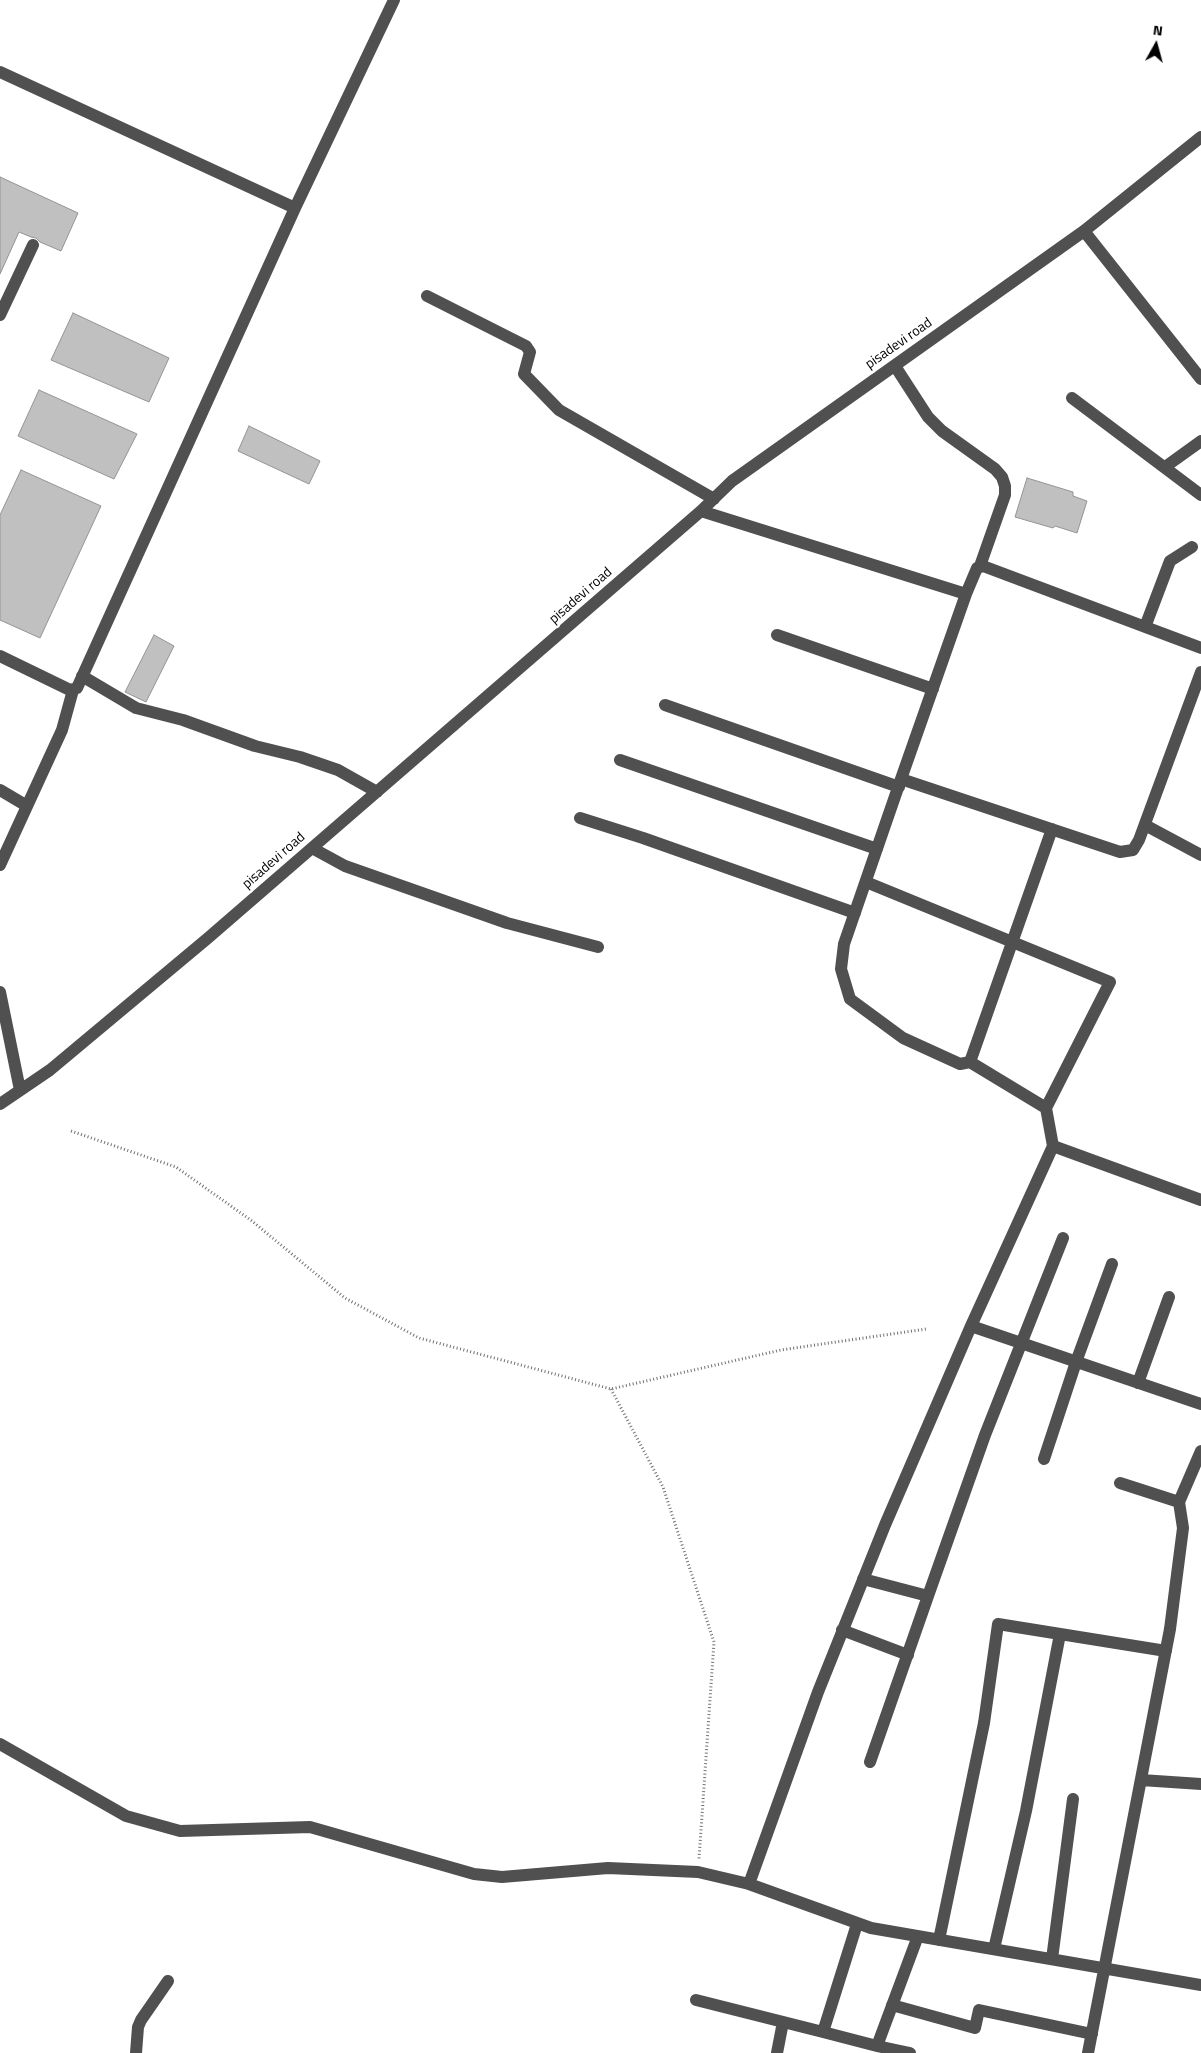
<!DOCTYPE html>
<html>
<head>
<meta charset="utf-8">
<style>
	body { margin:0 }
	#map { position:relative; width:1201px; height:2053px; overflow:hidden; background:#fff; font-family:"Titillium Web",sans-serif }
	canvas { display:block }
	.north { position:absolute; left:1131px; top:20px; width:50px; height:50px; -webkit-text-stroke:4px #fff; paint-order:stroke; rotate:7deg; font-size:14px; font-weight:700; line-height:20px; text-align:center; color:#000 }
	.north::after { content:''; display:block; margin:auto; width:18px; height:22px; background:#000; clip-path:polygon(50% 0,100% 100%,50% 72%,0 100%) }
</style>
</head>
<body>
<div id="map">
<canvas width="1201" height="2053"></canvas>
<div class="north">N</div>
</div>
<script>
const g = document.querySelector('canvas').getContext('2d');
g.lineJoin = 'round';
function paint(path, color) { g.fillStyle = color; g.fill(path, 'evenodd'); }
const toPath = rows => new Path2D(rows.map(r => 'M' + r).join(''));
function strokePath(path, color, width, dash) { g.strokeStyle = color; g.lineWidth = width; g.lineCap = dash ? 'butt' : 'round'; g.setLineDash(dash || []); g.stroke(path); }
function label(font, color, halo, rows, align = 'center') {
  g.font = font + ' "Titillium Web",sans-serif'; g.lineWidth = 5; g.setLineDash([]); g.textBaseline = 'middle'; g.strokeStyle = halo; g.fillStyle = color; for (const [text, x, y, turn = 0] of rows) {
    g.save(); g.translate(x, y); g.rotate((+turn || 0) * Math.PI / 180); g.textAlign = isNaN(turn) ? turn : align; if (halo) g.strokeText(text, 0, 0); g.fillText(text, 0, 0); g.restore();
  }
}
const building = toPath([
	[0,177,78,213,61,251,40,242,36,238,31,237,19,232,0,274,0,177],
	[73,313,169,358,149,402,51,360,73,313],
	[39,390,137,434,114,479,18,436,39,390],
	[249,426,320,461,309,484,238,451,249,426],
	[21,470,101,506,40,638,0,620,0,515,21,470],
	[1027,478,1073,492,1073,496,1087,501,1077,533,1055,526,1053,528,1015,517,1027,478],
	[154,635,174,646,146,702,125,692,154,635]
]);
const path = toPath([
	[71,1131,176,1167,252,1221,345,1298,419,1338,611,1389,781,1350,926,1329],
	[611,1389,663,1487,714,1642,699,1859]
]);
const minor = toPath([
	[0,72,295,208],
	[1084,231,1201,379],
	[427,296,526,346,530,352,524,374,559,410,714,499],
	[0,315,33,245],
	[895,366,928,417,942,431,995,469,1002,477,1005,486,1005,495,980,566],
	[1072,398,1201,495],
	[1165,467,1201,441],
	[701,511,966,594,977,568,983,566,1201,648],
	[1145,627,1170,561,1192,547],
	[777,635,933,689],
	[0,656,70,690,77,688,295,208,394,0],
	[82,676,136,708,183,720,255,746,300,757,338,770,377,792],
	[665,705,899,787],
	[620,760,877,849],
	[901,779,1120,852,1133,850,1139,840,1201,672],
	[0,790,27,806],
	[580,818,643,838,855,913],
	[1145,825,1201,855],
	[312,848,345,866,507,923,598,947],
	[0,865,62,730,73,690],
	[866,882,1110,982,1046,1108,970,1062,960,1064,903,1038,850,999,841,969,844,944,901,779,966,594],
	[0,992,20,1090],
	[970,1062,1052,829],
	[0,1104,50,1070,208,938,701,511,732,481,1084,231,1201,137],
	[1053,1146,1201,1200],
	[971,1326,1201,1404],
	[1138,1383,1169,1297],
	[1044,1459,1076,1362,1112,1264],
	[1120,1483,1179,1502],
	[863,1579,928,1596,985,1435,1063,1238],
	[842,1630,908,1655],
	[0,1744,126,1816,180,1831,310,1827,474,1874,502,1877,608,1868,698,1872,749,1884,871,1928,1201,1985],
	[870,1762,928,1596],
	[1141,1780,1201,1784],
	[749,1884,818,1692,885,1525,971,1326,1053,1146,1046,1108],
	[939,1940,984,1723,998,1624,1166,1651],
	[994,1949,1026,1811,1060,1634],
	[1052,1959,1073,1799],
	[696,2000,823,2032,857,1924],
	[892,2005,975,2028,979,2010,1092,2034],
	[823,2032,877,2046,918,1936],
	[877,2046,910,2053],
	[136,2053,138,2027,141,2020,168,1981],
	[777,2053,783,2022],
	[1088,2053,1170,1629,1183,1528,1179,1502,1201,1451]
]);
const streetNames = [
	["pisadevi road",899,344,-35],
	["pisadevi road",581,596,-41],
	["pisadevi road",274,861,-41]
];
paint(building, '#c0c0c0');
strokePath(building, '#949494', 1);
strokePath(path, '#727272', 3, [1, 2.5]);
strokePath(minor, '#505050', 12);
label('14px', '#000', '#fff', streetNames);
</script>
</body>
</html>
